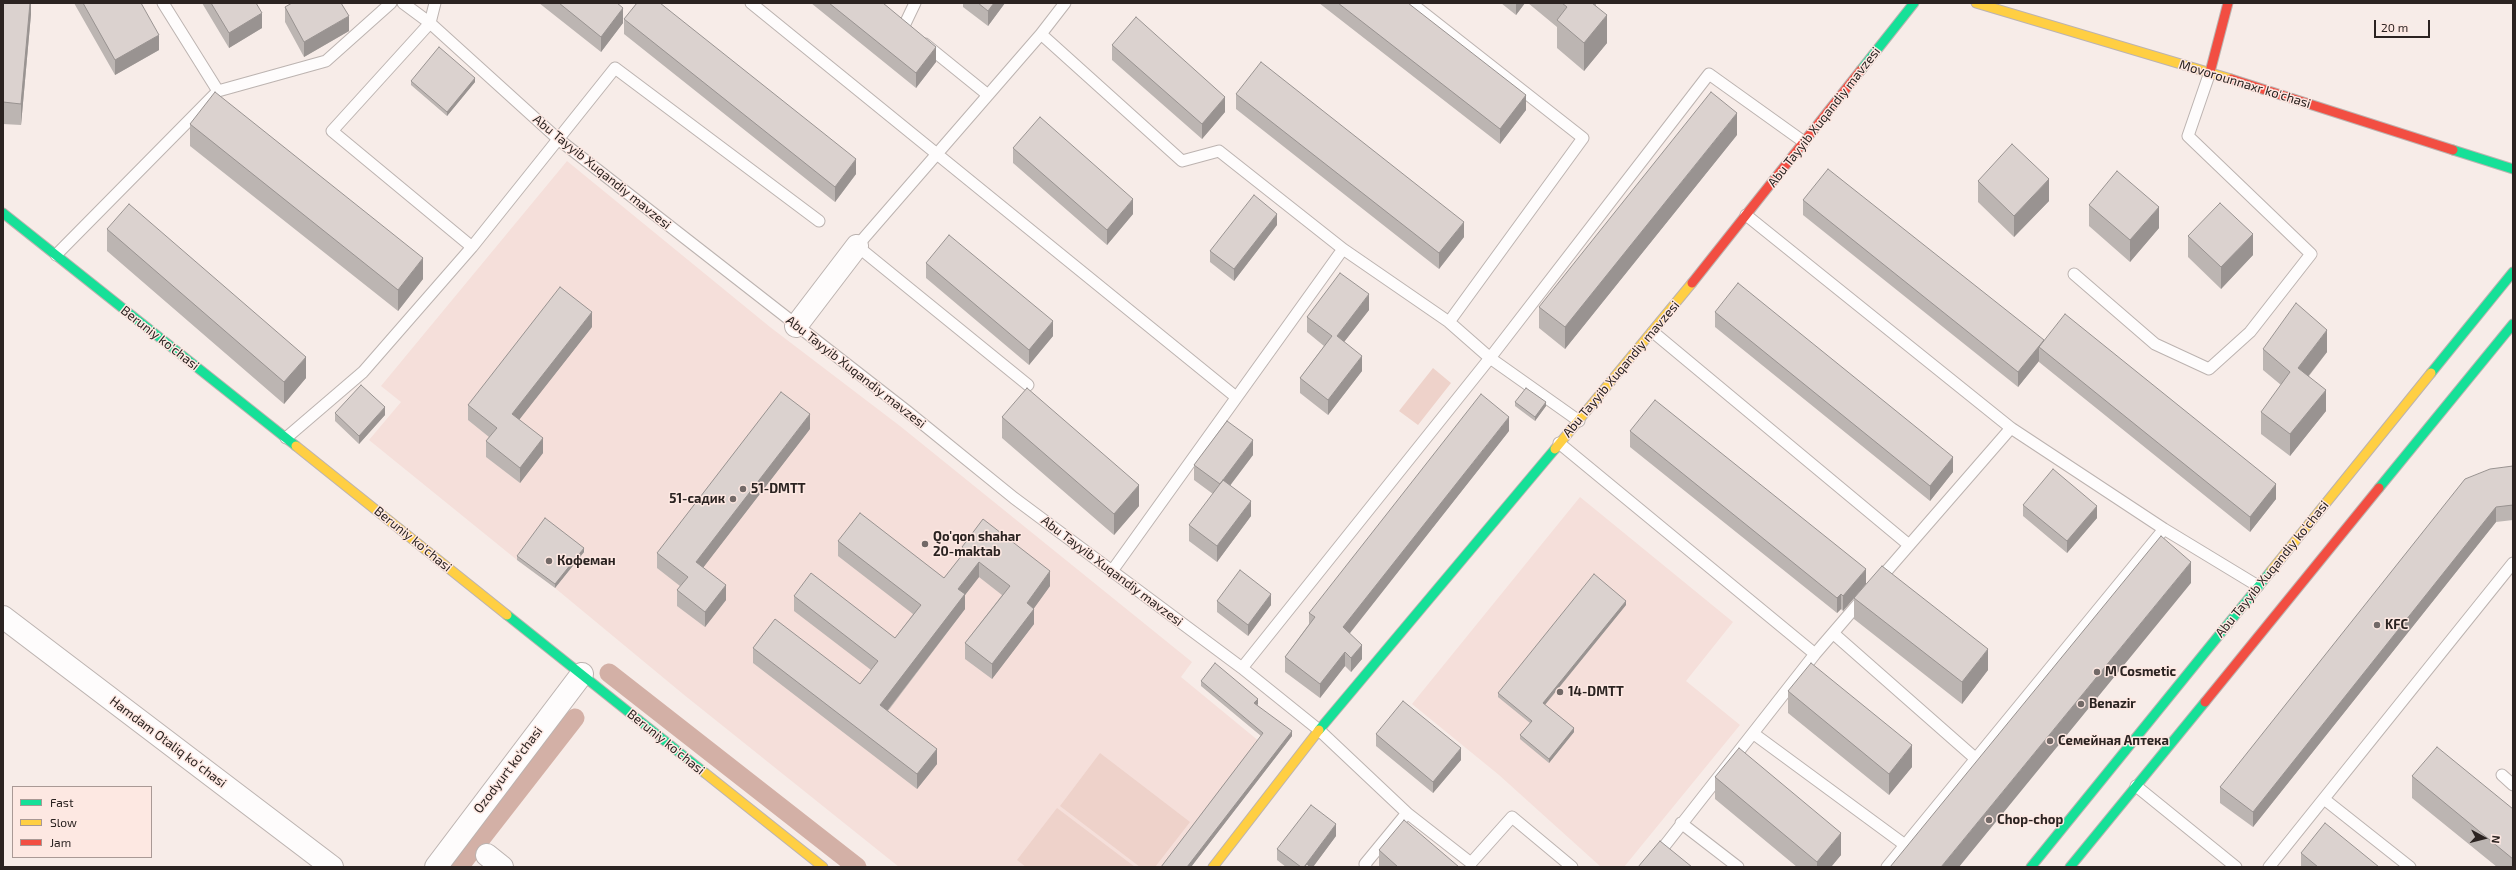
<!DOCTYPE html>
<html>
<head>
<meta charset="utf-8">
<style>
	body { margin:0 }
	#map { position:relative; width:2516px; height:870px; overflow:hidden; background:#f7ece8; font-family:"Exo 2",sans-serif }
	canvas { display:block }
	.frame { position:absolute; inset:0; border:4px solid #2b2321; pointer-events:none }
	.legend { position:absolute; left:12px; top:786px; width:140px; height:72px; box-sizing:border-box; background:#fde8e2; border:1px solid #a99995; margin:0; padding:5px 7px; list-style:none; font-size:12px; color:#2b2321 }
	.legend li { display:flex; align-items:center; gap:8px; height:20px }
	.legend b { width:20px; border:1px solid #a99995 }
	.north { position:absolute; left:2464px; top:818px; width:40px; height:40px; -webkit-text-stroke:3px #fde8e2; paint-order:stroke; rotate:97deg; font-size:11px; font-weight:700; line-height:16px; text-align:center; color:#2b2321 }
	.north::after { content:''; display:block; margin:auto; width:14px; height:18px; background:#2b2321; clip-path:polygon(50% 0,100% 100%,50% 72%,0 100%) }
	.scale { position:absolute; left:2374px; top:20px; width:56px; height:18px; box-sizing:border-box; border:2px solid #2b2321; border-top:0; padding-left:5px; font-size:12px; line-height:14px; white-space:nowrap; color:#2b2321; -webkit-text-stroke:3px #fde8e2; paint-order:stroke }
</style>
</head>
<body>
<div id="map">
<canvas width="2516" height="870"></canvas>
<div class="frame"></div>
<ul class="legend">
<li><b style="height:5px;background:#16e098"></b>Fast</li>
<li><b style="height:5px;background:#ffcf43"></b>Slow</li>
<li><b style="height:5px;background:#f24e42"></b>Jam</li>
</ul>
<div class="north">N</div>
<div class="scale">20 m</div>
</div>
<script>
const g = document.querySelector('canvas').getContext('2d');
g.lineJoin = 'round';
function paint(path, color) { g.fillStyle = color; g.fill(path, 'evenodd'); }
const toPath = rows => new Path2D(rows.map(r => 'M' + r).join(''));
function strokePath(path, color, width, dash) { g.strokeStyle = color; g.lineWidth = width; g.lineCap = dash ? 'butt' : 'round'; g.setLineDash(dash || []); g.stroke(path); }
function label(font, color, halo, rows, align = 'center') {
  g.font = font + ' "Exo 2",sans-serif'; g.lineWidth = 3; g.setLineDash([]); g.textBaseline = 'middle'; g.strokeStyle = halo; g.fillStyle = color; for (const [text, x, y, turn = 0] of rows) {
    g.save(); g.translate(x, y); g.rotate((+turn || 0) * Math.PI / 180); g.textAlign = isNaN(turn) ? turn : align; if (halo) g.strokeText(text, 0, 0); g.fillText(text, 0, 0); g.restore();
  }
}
const built = toPath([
	[567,161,770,327,900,426,1192,662,1181,677,1260,742,1165,867,899,867,683,694,555,588,585,551,545,522,517,560,369,440,401,402,381,386],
	[1580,497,1733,622,1686,681,1740,725,1624,867,1601,867,1499,775,1412,704]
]);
const green = toPath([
	[1433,368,1451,383,1418,425,1399,411],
	[1100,753,1190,822,1155,867,1140,867,1060,806],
	[1057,808,1135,867,1026,867,1017,860]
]);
const canal = toPath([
	[609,673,857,867],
	[459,867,575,718]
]);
const lane = toPath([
	[403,3,430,23,558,139,908,412,1014,498,1242,668,1319,730,1407,813,1365,864,1366,867],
	[435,3,430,23,332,131,472,247],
	[751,3,1236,397],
	[1065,3,1041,34,1182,161,1219,151,1343,249,1449,322,1490,358,1579,421],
	[1411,3,1583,138,1449,322],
	[904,26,915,3],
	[925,44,988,95],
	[218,91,326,61,391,3],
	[1746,215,2011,428,2164,529,2258,586],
	[56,255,218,91,163,3],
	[2074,274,2155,344,2209,369,2250,332,2311,254,2188,136,2210,72],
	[1653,332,1909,545],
	[1028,385,857,246,1041,34],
	[286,438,363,372,472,247,615,68,819,221],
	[1559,443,1815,654],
	[1112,571,1343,249],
	[1878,581,2011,428],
	[1834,634,1976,759],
	[1242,668,1490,358,1709,74,1804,142],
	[1754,734,1905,845],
	[2502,775,2513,785],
	[2136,786,2236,867],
	[2324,799,2410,867],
	[1407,813,1471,863,1512,817,1572,867],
	[1681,823,1738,867],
	[1648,867,1815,654,1864,597],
	[1887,867,2164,529],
	[2269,867,2513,563]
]);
const street = toPath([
	[796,326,857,246],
	[3,617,332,867],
	[487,855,502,867],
	[436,867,582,674]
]);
const fast = toPath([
	[1861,70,1914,3],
	[2453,150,2513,169],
	[3,213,296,446],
	[2431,373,2513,272],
	[2379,488,2513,324],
	[507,615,705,773],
	[1319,730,1555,449],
	[2031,867,2271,571],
	[2070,867,2205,702]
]);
const slow = toPath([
	[1976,3,2231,79],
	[296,446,507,615],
	[1555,449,1692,283],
	[2271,571,2431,373],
	[705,773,823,867],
	[1213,867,1319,730]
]);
const jam = toPath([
	[2210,72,2228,3],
	[2231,79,2453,150],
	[1692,283,1861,70],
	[2205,702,2379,488]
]);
const wall = toPath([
	[3,3,31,3,31,14,21,125,3,124],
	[74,3,141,3,159,50,115,75],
	[202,3,256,3,262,28,229,48],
	[539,3,617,3,623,23,601,52],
	[811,3,883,3,936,62,916,88],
	[963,3,1005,3,988,26,963,7],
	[1319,3,1408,3,1526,110,1500,144],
	[1501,3,1525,3,1516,15],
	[1528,3,1596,3,1596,6,1607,43,1584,71,1557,48,1557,27],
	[285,7,349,31,304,57,285,22],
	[624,19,856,174,835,202,624,34],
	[1112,45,1225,112,1202,139,1112,60],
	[411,81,475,82,447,116,411,85],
	[1236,94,1464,237,1439,269,1236,109],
	[190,124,423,279,398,311,190,146],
	[1737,135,1565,349,1539,328,1539,307],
	[1013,148,1133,214,1107,245,1013,163],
	[1978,181,2049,201,2014,237,1978,202],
	[1803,200,2044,341,2276,499,2250,532,2039,362,2039,361,2018,387,1803,215],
	[2089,205,2159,228,2130,262,2089,226],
	[1277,225,1234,281,1210,262,1210,251],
	[107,229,306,378,284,404,107,251],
	[2188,236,2253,255,2221,289,2188,257],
	[926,263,1053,336,1029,365,926,278],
	[1369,310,1344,342,1362,371,1328,415,1300,393,1300,378,1324,346,1307,332,1307,317],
	[1715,312,1953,472,1930,501,1715,327],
	[592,327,519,419,543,453,520,483,486,457,486,441,489,437,468,420,468,405],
	[2263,349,2327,352,2309,376,2326,411,2290,456,2261,434,2261,412,2281,385,2263,370],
	[1515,402,1546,406,1535,421,1515,406],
	[335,413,385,415,359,444,335,421],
	[1002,417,1139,506,1114,535,1002,438],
	[810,429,703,567,726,600,705,627,677,606,677,590,680,586,657,568,657,553],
	[1509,431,1349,633,1362,659,1351,672,1345,666,1320,698,1285,672,1285,657,1309,624,1309,613],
	[1630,431,1866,584,1843,611,1841,609,1837,613,1630,447],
	[1253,455,1230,485,1251,516,1217,562,1189,541,1189,525,1213,494,1194,480,1194,465],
	[2513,466,2513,520,2496,522,2253,827,2220,803,2220,787],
	[2023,505,2097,518,2067,553,2023,516],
	[838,541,944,578,962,556,962,547,1050,586,1034,608,1034,624,992,679,965,659,965,643,1002,595,979,577,965,595,965,609,888,711,937,764,917,789,753,663,753,648,860,684,871,670,794,611,794,596,895,638,913,614,838,556],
	[584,552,555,588,517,560,517,556],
	[1854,598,1988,670,1962,704,1854,619],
	[1217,601,1271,605,1248,636,1217,612],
	[1626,605,1545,705,1574,732,1549,763,1520,739,1520,735,1530,723,1498,697,1498,693],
	[1201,681,1258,704,1257,705,1292,736,1191,867,1161,867,1261,736,1201,686],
	[1788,691,1912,767,1889,795,1788,713],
	[1376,734,1461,760,1433,793,1376,746],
	[2412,776,2513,809,2513,867,2497,867,2412,798],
	[1715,777,1841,855,1831,867,1797,867,1715,799],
	[1336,836,1313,867,1286,867,1277,860,1277,849],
	[1379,850,1459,867,1380,867,1379,866],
	[2301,853,2379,867,2301,867]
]);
const shadedWall = toPath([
	[30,3,31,3,31,14,21,125,21,104],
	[994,3,1005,3,988,26,988,11],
	[1516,3,1525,3,1516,15],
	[623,8,623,23,601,52,601,37],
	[262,13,262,28,229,48,229,33],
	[1607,15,1607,43,1584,71,1584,43],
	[349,16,349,31,304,57,304,42],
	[159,35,159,50,115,75,115,60],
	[936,47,936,62,916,88,916,73],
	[475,78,475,82,447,116,447,112],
	[1526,95,1526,110,1500,144,1500,129],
	[1225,97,1225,112,1202,139,1202,124],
	[1737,113,1737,135,1565,349,1565,327],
	[856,159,856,174,835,202,835,187],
	[2049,179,2049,201,2014,237,2014,216],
	[1133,199,1133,214,1107,245,1107,230],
	[2159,207,2159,228,2130,262,2130,240],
	[1277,214,1277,225,1234,281,1234,269],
	[1464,222,1464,237,1439,269,1439,253],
	[2253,234,2253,255,2221,289,2221,267],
	[423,258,423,279,398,311,398,290],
	[1369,294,1369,310,1337,351,1337,336],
	[592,312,592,327,512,429,512,414],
	[1053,321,1053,336,1029,365,1029,350],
	[2327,330,2327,352,2298,389,2298,368],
	[2044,340,2044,351,2039,347,2039,361,2018,387,2018,372],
	[1362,356,1362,371,1328,415,1328,400],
	[306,357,306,378,284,404,284,382],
	[2326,390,2326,411,2290,456,2290,434],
	[1546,402,1546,406,1535,421,1535,417],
	[385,407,385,415,359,444,359,436],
	[810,414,810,429,696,577,696,562],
	[1509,417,1509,431,1343,642,1343,627],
	[543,438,543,453,520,483,520,468],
	[1253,440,1253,455,1220,499,1220,484],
	[1953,457,1953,472,1930,501,1930,486],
	[2276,484,2276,499,2250,532,2250,517],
	[1139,485,1139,506,1114,535,1114,514],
	[1251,501,1251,516,1217,562,1217,546],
	[2097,506,2097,518,2067,553,2067,541],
	[2496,507,2496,522,2253,827,2253,812],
	[584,548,584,552,555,588,555,584],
	[979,562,979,577,965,595,965,609,880,720,880,705,958,589],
	[2191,562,2191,583,1959,867,1941,867],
	[1866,569,1866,584,1843,611,1843,596],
	[1050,571,1050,586,1027,618,1027,603],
	[726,585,726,600,705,627,705,612],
	[1271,594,1271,605,1248,636,1248,625],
	[1841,594,1841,609,1837,613,1837,598],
	[1626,601,1626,605,1543,707,1543,703],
	[1034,609,1034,624,992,679,992,664],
	[1362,645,1362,659,1351,672,1351,658],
	[1988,649,1988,670,1962,704,1962,682],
	[1345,652,1345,666,1320,698,1320,684],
	[1258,699,1258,704,1254,709,1254,703],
	[1574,728,1574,732,1549,763,1549,759],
	[1292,731,1292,736,1191,867,1187,867],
	[1912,745,1912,767,1889,795,1889,774],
	[1461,748,1461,760,1433,793,1433,782],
	[937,749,937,764,917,789,917,774],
	[1336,824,1336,836,1313,867,1304,867],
	[1841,833,1841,855,1831,867,1817,867,1817,862]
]);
const building = toPath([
	[3,3,30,3,21,104,3,102,3,3],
	[83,3,141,3,159,35,115,60,83,3],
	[211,3,256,3,262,13,229,33,211,3],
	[292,3,341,3,349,16,304,42,285,7,292,3],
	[559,3,617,3,623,8,601,37,559,3],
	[637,3,660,3,856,159,835,187,624,19,637,3],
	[829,3,883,3,936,47,916,73,829,3],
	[978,3,994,3,988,11,978,3],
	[1338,3,1408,3,1526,95,1500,129,1338,3],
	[1562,3,1592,3,1607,15,1584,43,1557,20,1567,7,1562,3],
	[1136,17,1225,97,1202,124,1112,45,1136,17],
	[439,47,475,78,447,112,411,81,439,47],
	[1261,62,1464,222,1439,253,1236,94,1261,62],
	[215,92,423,258,398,290,190,124,215,92],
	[1711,92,1737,113,1565,327,1539,307,1711,92],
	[1040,117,1133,199,1107,230,1013,148,1040,117],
	[2012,144,2049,179,2014,216,1978,181,2012,144],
	[1828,169,2044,340,2018,372,1803,200,1828,169],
	[2117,171,2159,207,2130,240,2089,205,2117,171],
	[1254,195,1277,214,1234,269,1210,251,1254,195],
	[2220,203,2253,234,2221,267,2188,236,2220,203],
	[129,204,306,357,284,382,107,229,129,204],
	[949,235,1053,321,1029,350,926,263,949,235],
	[1340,273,1369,294,1337,336,1362,356,1328,400,1300,378,1332,336,1307,317,1340,273],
	[1738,283,1953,457,1930,486,1715,312,1738,283],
	[560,287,592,312,512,414,543,438,520,468,486,441,497,428,468,405,560,287],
	[2296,303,2327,330,2298,368,2326,390,2290,434,2261,412,2290,372,2263,349,2296,303],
	[2065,314,2276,484,2250,517,2039,347,2065,314],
	[361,385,385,407,359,436,335,413,361,385],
	[1027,388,1139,485,1114,514,1002,417,1027,388],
	[1526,388,1546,402,1535,417,1515,402,1526,388],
	[781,392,810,414,696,562,726,585,705,612,677,590,688,577,657,553,781,392],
	[1481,394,1509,417,1343,627,1362,645,1351,658,1345,652,1320,684,1285,657,1315,617,1309,613,1481,394],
	[1655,400,1866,569,1843,596,1841,594,1837,598,1630,431,1655,400],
	[1227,421,1253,440,1220,484,1194,465,1227,421],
	[2513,466,2513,505,2496,507,2253,812,2220,787,2465,479,2490,469,2513,466],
	[2053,469,2097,506,2067,541,2023,505,2053,469],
	[1223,480,1251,501,1217,546,1189,525,1223,480],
	[860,513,944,578,966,550,962,547,983,519,1050,571,1027,603,1034,609,992,664,965,643,1010,586,979,562,958,589,965,594,880,705,937,749,917,774,753,648,775,619,860,684,878,661,794,596,811,573,895,638,921,605,838,541,860,513],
	[545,518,584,548,555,584,517,556,545,518],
	[2161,536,2191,562,1941,867,1890,867,2161,536],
	[1882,566,1988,649,1962,682,1854,598,1882,566],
	[1240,570,1271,594,1248,625,1217,601,1240,570],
	[1594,574,1626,601,1543,703,1574,728,1549,759,1520,735,1532,721,1498,693,1594,574],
	[1215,663,1258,699,1254,703,1292,731,1187,867,1161,867,1263,733,1201,681,1215,663],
	[1811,663,1912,745,1889,774,1788,691,1811,663],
	[1403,701,1461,748,1433,782,1376,734,1403,701],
	[2437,747,2513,809,2513,859,2412,776,2437,747],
	[1739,748,1841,833,1817,862,1715,777,1739,748],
	[1311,805,1336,824,1304,867,1301,867,1277,849,1311,805],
	[1404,820,1459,867,1398,867,1379,850,1404,820],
	[2325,823,2379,867,2318,867,2301,853,2325,823],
	[1660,841,1692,867,1638,867,1660,841],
	[1307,864,1310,867,1304,867,1307,864]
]);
const markers = [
	[743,489,4,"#726967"],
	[733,499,4,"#726967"],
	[925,544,4,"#726967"],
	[549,561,4,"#726967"],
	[2377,625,4,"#726967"],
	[2097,672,4,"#726967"],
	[1560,692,4,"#726967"],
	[2081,704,4,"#726967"],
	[2050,741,4,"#726967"],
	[1989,820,4,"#726967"]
];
const streetNames = [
	["Movorounnaxr ko'chasi",2245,84,17],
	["Abu Tayyib Xuqandiy mavzesi",1824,117,-52],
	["Abu Tayyib Xuqandiy mavzesi",602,172,39],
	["Beruniy ko'chasi",160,338,38],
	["Abu Tayyib Xuqandiy mavzesi",1621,369,-50],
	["Abu Tayyib Xuqandiy mavzesi",856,372,38],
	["Beruniy ko'chasi",413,539,39],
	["Abu Tayyib Xuqandiy ko'chasi",2272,569,-51],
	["Abu Tayyib Xuqandiy mavzesi",1112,571,37],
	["Hamdam Otaliq koʻchasi",168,742,37],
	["Beruniy ko'chasi",666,742,39],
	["Ozodyurt ko'chasi",508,770,-53]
];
const poiNames = [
	["51-DMTT",751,489],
	["51-садик",725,499,"right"],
	["Qo'qon shahar",933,537],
	["20-maktab",933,552],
	["Кофеман",557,561],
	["KFC",2385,625],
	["M Cosmetic",2105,672],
	["14-DMTT",1568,692],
	["Benazir",2089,704],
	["Семейная Аптека",2058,741],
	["Chop-chop",1997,820]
];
paint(built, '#f5dfda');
paint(green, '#eed2ca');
strokePath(canal, '#d3b0a6', 19);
strokePath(lane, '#bcb3b0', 13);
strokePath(street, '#bcb3b0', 24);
strokePath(fast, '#bcb3b0', 11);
strokePath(slow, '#bcb3b0', 11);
strokePath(jam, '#bcb3b0', 11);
strokePath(lane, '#fefcfc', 11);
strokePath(street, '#fefcfc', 22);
strokePath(fast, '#16e098', 9);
strokePath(slow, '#ffcf43', 9);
strokePath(jam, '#f24e42', 9);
paint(wall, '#bcb5b2');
paint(shadedWall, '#999391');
paint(building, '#dbd2cf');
strokePath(building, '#999391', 1);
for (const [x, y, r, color] of markers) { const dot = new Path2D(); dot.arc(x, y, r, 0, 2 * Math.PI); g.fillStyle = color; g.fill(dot); strokePath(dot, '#fde8e2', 1.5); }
label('13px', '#2b2321', '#fde8e2', streetNames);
label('bold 13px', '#2b2321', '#fde8e2', poiNames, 'left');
</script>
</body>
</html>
